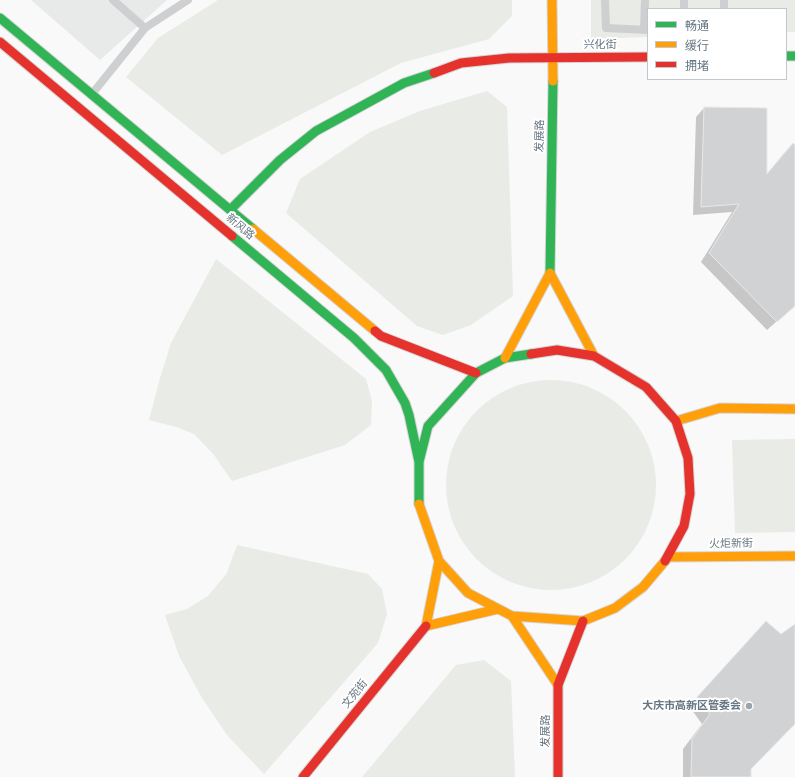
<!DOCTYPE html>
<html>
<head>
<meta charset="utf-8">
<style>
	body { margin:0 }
	#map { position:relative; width:795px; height:777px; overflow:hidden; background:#f9f9f9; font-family:Helvetica,"Noto Sans SC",sans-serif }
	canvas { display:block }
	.legend { position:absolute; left:647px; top:8px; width:140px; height:72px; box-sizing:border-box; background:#fff; border:1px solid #c1c8cd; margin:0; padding:5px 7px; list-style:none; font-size:12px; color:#657683 }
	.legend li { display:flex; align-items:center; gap:8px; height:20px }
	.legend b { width:20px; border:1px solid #c1c8cd }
</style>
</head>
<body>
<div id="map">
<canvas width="795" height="777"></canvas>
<ul class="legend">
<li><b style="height:5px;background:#30b455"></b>畅通</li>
<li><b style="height:5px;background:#ff9f0a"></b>缓行</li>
<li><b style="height:5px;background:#e5322d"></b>拥堵</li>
</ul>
</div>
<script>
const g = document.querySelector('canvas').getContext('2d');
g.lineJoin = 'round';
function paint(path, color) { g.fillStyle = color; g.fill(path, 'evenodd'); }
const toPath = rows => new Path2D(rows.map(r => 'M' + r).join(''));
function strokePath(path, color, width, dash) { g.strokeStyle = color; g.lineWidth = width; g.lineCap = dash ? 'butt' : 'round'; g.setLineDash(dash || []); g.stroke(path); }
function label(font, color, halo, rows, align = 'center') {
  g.font = font + ' Helvetica,"Noto Sans SC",sans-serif'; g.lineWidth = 4; g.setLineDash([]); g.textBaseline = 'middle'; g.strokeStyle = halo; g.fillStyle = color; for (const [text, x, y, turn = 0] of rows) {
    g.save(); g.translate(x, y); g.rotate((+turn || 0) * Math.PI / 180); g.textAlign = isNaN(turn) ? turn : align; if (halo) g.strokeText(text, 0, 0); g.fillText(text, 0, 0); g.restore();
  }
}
const built = toPath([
	[31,0,167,0,100,60]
]);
const green = toPath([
	[218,0,512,0,512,16,489,39,401,63,222,155,126,77,158,38],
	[591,0,795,0,795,32,786,32,786,9,648,9,648,37,591,39],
	[487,91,507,107,513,296,471,325,443,335,417,326,286,213,300,179,370,132,420,111],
	[216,259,366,379,372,401,371,425,345,445,232,481,214,455,194,434,176,427,149,420,160,378,171,343],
	'446 485a105 105 0 1 1 210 0a105 105 0 1 1-210 0Z',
	[795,439,795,532,735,533,732,440],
	[237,545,368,574,382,589,387,614,378,643,264,774,227,735,202,698,179,656,165,615,187,609,208,596,227,573],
	[484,660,511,681,515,777,362,777,456,665]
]);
const shadow = toPath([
	[704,108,766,175,784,153,795,146,795,305,767,330,701,262,732,212,693,215,696,117],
	[795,625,795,723,750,769,750,777,683,777,683,749,702,724,689,706,758,631,781,635]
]);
const building = toPath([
	[704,107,767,108,767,174,793,143,795,145,795,306,777,322,709,253,739,204,701,207,704,107],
	[766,621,781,634,795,624,795,724,751,769,751,777,691,777,692,739,710,714,697,697,766,621]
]);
const lane = toPath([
	[113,0,145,28],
	[605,0,606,28,648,30],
	[684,0,684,9],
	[724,0,724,9],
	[644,29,645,0],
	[92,94,145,28,188,0]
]);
const fast = toPath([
	[0,18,253,229],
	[786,56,795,56],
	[230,210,280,160,316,131,404,83,434,73],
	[232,236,354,338,386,370,405,403,409,415,419,462,419,504],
	[550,273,553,81],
	[419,462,428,426,476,373,505,358,531,354]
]);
const slow = toPath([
	[552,0,553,81],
	[253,229,375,331],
	[505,358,550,273,594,356],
	[676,421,720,408,795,409],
	[419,504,439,561,468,593,512,616,583,621,615,608,643,587,665,561],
	[668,557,795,556],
	[439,561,426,626,498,609],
	[512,616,558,685]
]);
const jam = toPath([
	[0,42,232,236],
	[434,73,461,63,509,58,648,57],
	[375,331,381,336,476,373],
	[531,354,557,350,594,356,646,387,676,421,688,458,690,494,684,526,665,561],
	[303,777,426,626],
	[558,777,558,685,583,621]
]);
const markers = [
	[749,706,4,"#99a4ac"]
];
const streetNames = [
	["兴化街",600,45],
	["发展路",540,136,-89],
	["新风路",240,227,40],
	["火炬新街",731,544,-1],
	["文苑街",355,694,-51],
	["发展路",546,731,-90]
];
const poiNames = [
	["大庆市高新区管委会",741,706]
];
paint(built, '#e8e9e9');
paint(green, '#e8ebe6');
paint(shadow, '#0003');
paint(building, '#d0d2d3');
strokePath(building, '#e8e8e8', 1);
strokePath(fast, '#d5d6d7', 11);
strokePath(slow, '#d5d6d7', 11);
strokePath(jam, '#d5d6d7', 11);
strokePath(lane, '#cecfd0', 8);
strokePath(fast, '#30b455', 9);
strokePath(slow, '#ff9f0a', 9);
strokePath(jam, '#e5322d', 9);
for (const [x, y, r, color] of markers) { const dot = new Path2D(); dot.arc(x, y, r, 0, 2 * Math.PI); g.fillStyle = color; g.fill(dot); strokePath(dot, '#fff', 1.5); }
label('11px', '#657683', '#fff', streetNames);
label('bold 11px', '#657683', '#fff', poiNames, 'right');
</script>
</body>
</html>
